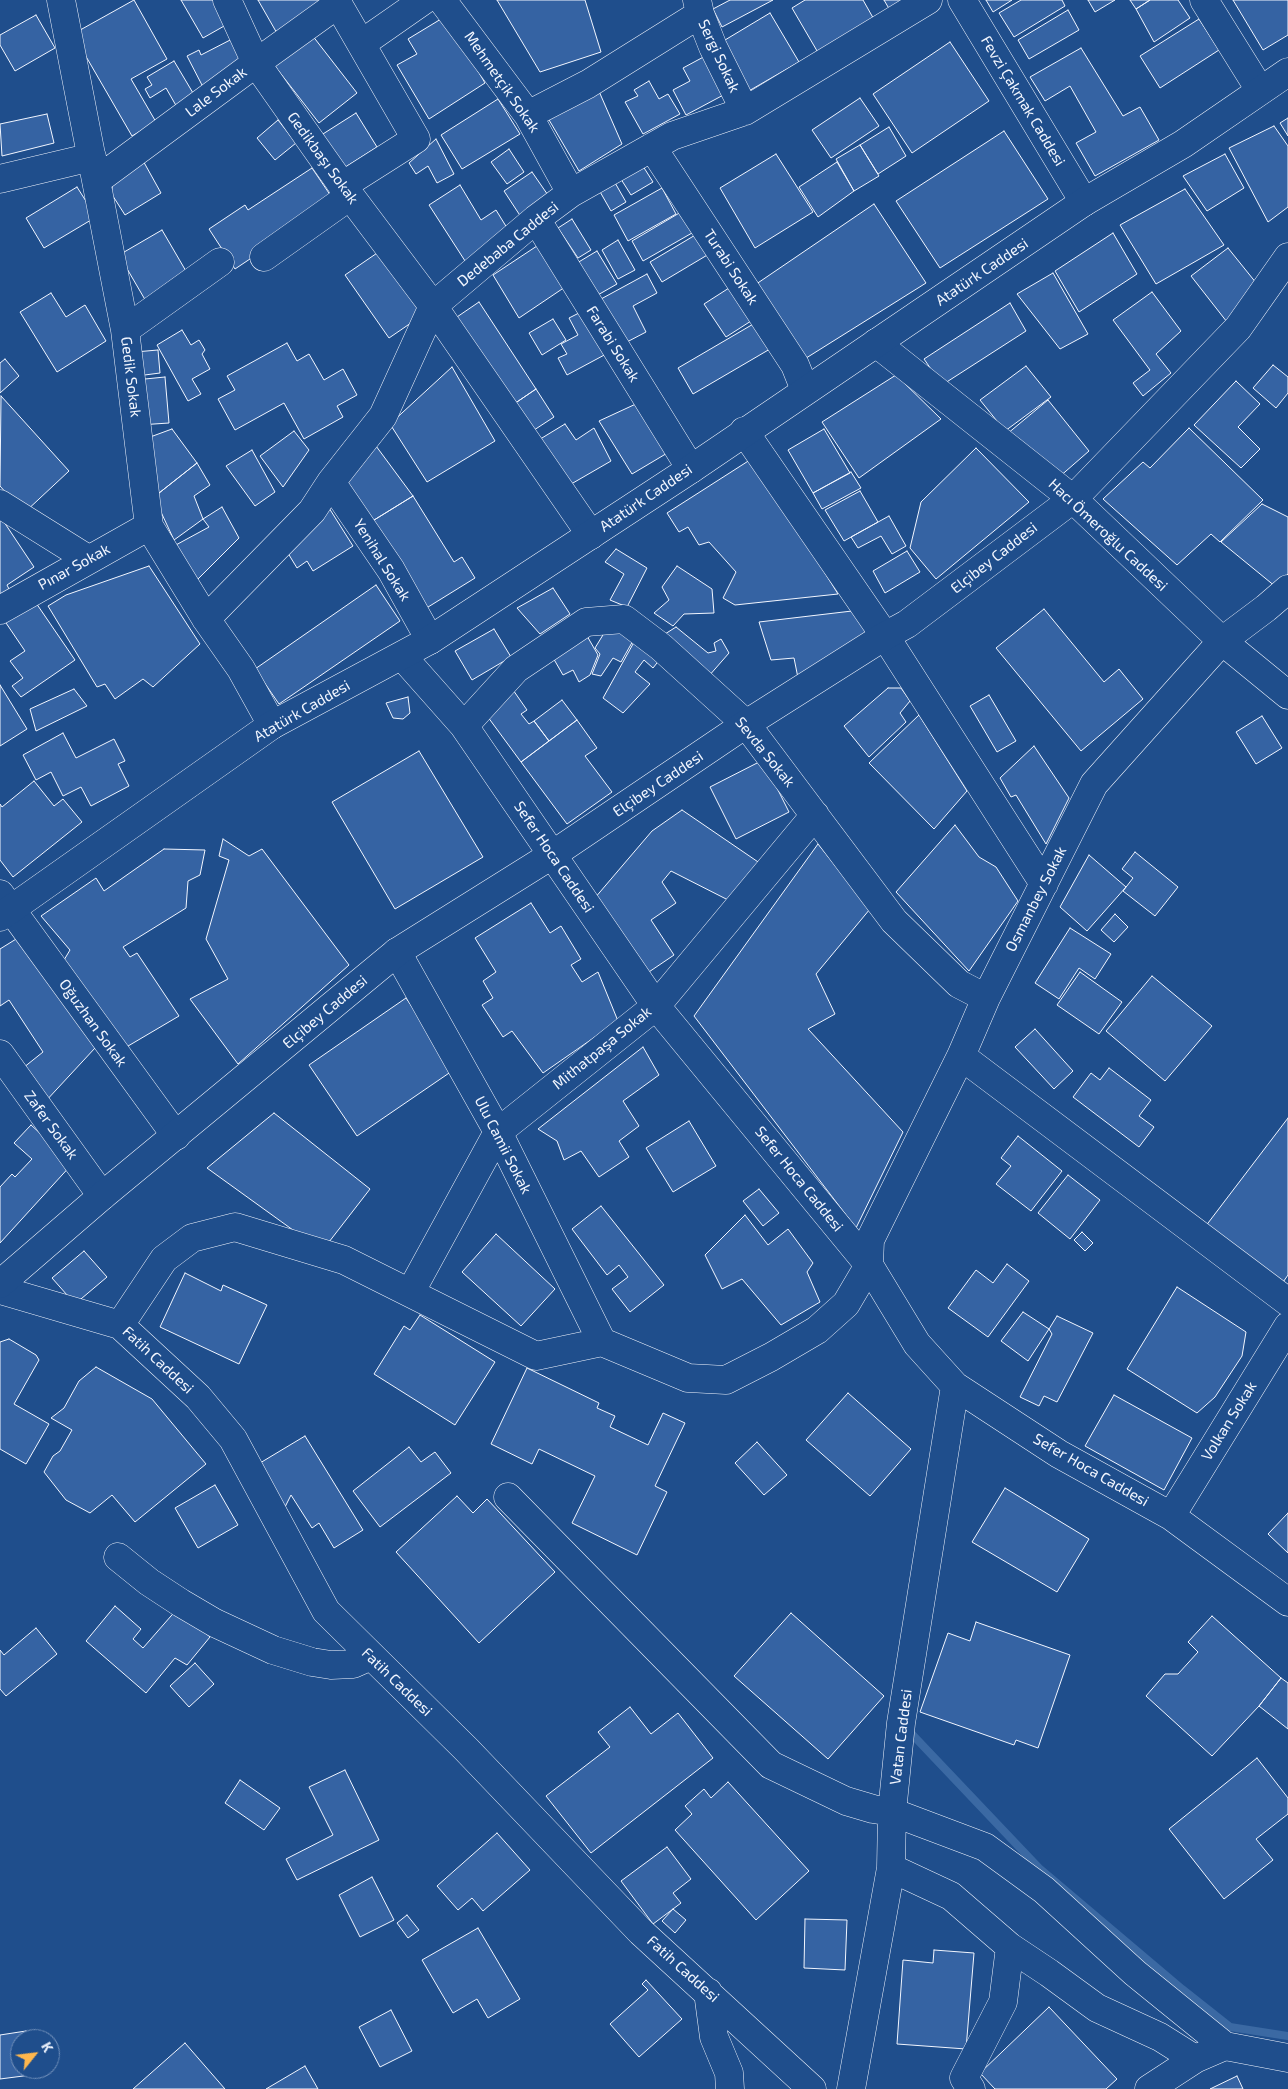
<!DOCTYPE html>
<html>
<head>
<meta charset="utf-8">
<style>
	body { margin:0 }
	#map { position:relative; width:1288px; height:2089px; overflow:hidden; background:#1f4e8c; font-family:"Exo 2",sans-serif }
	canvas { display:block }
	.north { position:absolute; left:10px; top:2029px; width:50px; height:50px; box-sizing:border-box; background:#1f4e8c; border:1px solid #7391ba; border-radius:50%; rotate:61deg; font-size:14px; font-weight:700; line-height:20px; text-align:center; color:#f2f6ff }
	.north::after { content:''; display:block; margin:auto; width:18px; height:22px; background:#ffb74d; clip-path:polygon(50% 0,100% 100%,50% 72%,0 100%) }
</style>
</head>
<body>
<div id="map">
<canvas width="1288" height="2089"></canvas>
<div class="north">K</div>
</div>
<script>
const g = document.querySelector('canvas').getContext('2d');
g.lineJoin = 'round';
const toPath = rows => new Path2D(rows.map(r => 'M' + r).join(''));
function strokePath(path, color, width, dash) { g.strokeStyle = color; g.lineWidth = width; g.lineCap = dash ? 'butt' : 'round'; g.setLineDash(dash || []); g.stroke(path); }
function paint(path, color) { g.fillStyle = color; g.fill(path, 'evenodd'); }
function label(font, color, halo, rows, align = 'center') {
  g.font = font + ' "Exo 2",sans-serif'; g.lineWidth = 4; g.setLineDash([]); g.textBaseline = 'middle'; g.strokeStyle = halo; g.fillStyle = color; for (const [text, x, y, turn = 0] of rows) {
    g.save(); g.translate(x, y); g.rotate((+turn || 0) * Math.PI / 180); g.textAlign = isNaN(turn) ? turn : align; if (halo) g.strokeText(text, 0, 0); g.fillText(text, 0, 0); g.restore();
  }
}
const stream = toPath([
	[908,1730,1039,1868,1182,1989,1230,2027,1288,2036]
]);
const building = toPath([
	[134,0,167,59,131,79,156,122,132,136,73,34,134,0],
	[181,0,221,0,233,21,203,38,181,0],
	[258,0,319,0,319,1,278,35,258,0],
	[497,0,585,0,601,52,540,72,497,0],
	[730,0,773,0,722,27,713,9,730,0],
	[805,0,863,0,876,23,820,56,792,8,805,0],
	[884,0,902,0,891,12,884,0],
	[986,0,1012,0,993,12,986,0],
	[1021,0,1062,0,1065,6,1014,37,999,13,1021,0],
	[1088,0,1115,0,1095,12,1088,0],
	[1130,0,1150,0,1136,9,1130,0],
	[1150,0,1178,0,1190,18,1154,42,1136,9,1150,0],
	[1233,0,1288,0,1288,35,1263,50,1233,0],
	[1068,10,1079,30,1029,59,1018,40,1068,10],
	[770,13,799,62,747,92,720,43,770,13],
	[36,15,55,48,15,71,0,45,0,35,36,15],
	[446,16,485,83,429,119,397,65,417,54,408,39,446,16],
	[1199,19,1219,50,1160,88,1140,56,1199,19],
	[312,35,357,93,319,123,274,65,312,35],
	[236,37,250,63,203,87,187,56,199,50,201,55,236,37],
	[950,42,989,101,912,153,873,94,950,42],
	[1081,48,1123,116,1140,107,1159,140,1095,176,1076,143,1096,132,1070,86,1045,101,1030,77,1081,48],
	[709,54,729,92,686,115,673,90,690,81,683,68,709,54],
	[174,61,196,98,178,109,166,88,150,98,145,89,152,85,147,77,174,61],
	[649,81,659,99,668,94,680,114,643,134,625,102,638,96,634,90,649,81],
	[598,89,622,144,579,171,545,113,598,89],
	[860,98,879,126,831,158,812,130,860,98],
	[498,99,520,134,462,169,441,135,498,99],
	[356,113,377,147,336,173,315,139,356,113],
	[47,114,54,143,2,156,0,124,47,114],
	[1288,118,1288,136,1280,123,1288,118],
	[278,120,296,143,275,160,257,138,278,120],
	[1274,126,1288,146,1288,207,1268,222,1229,148,1274,126],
	[889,127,906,156,878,174,860,145,889,127],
	[1004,131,1048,199,940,268,896,201,1004,131],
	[436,139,454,174,437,183,428,166,416,174,409,163,436,139],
	[860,145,879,176,854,191,836,159,860,145],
	[509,149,524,172,507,184,491,162,509,149],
	[776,154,813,212,755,248,720,188,776,154],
	[1225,154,1244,188,1207,211,1183,176,1225,154],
	[141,157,161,193,125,215,111,193,115,174,141,157],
	[837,162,854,191,818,217,799,187,837,162],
	[641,163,653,182,631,195,619,176,641,163],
	[312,168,335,202,235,269,209,229,245,205,248,210,312,168],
	[532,172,550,198,521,217,504,191,532,172],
	[614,181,626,202,611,211,599,190,614,181],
	[460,185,481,220,496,210,512,236,467,264,429,205,460,185],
	[77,187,96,217,44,248,26,218,77,187],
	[662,188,676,214,628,241,614,215,662,188],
	[1185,189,1224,245,1156,284,1120,225,1185,189],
	[874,204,926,283,795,365,746,291,874,204],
	[681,212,692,233,643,261,632,241,681,212],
	[572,219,591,250,578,258,558,228,572,219],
	[162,230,190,278,147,303,119,255,162,230],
	[1113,233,1137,274,1079,312,1055,271,1113,233],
	[697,234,709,254,662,282,650,262,697,234],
	[618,240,635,270,618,279,602,250,618,240],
	[543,242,568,285,519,318,493,275,543,242],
	[1228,248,1257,284,1227,322,1191,276,1228,248],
	[383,249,427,312,389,338,345,275,383,249],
	[597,251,617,284,596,296,577,263,597,251],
	[1053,273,1088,334,1060,349,1017,294,1053,273],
	[647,274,657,293,633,306,646,332,625,343,601,299,647,274],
	[729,288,751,321,726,337,704,304,729,288],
	[1152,292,1181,331,1156,354,1171,373,1143,396,1133,383,1150,370,1113,320,1152,292],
	[51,293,66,317,85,305,106,341,57,372,20,312,51,293],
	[479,302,536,389,511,406,454,319,479,302],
	[1010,303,1026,331,942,385,924,359,1010,303],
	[585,310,608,353,567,375,558,358,567,354,561,344,578,335,569,318,585,310],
	[553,319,566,340,542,355,529,333,553,319],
	[755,323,770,349,693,394,678,368,755,323],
	[182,330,191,345,199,340,205,350,202,354,210,369,192,379,201,394,188,401,157,345,182,330],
	[287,343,297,361,309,354,324,380,343,369,357,395,337,406,343,417,304,439,284,403,235,430,218,399,235,390,227,376,287,343],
	[158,350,160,373,137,376,135,352,158,350],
	[5,359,19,376,0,393,0,363,5,359],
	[1273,365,1288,377,1288,393,1276,408,1253,388,1273,365],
	[1026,366,1051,397,1005,431,980,400,1026,366],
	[452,367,495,441,427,482,390,424,452,367],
	[896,375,941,419,859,478,822,422,896,375],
	[165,377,169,423,139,425,135,380,165,377],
	[1236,381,1260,404,1238,427,1260,449,1241,468,1194,425,1236,381],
	[536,389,554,417,528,434,511,406,536,389],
	[1,396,69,471,24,513,0,486,1,396],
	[1048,400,1089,451,1058,478,1007,434,1048,400],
	[638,403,669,452,632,474,599,421,638,403],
	[565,424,576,440,594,428,611,461,566,487,537,441,565,424],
	[1189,428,1263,500,1220,542,1211,534,1177,565,1103,499,1143,462,1150,468,1189,428],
	[172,429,197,463,154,497,142,440,172,429],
	[824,429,850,473,813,493,788,450,824,429],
	[294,431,309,450,283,487,260,456,294,431],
	[376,446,413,496,366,525,342,485,376,446],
	[976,448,1029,502,936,579,910,548,921,502,976,448],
	[252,450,275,492,255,506,226,466,252,450],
	[753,458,799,531,838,594,735,605,723,598,736,572,709,542,699,545,688,527,679,532,667,513,753,458],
	[197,463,210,485,194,496,203,519,174,540,154,497,197,463],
	[851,472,861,488,822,509,813,493,851,472],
	[860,491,878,522,844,541,825,510,860,491],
	[413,496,454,562,462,557,475,578,420,612,366,525,413,496],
	[324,500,353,546,313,571,307,561,297,568,283,545,324,500],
	[1262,504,1288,517,1288,574,1276,587,1221,542,1262,504],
	[222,507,239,538,197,580,174,546,209,527,203,519,222,507],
	[0,516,34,567,7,585,10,591,0,598,0,516],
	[889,516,906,546,892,554,881,536,858,548,851,537,889,516],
	[616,549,647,568,627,607,610,600,624,574,605,562,616,549],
	[907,551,920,572,885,593,873,571,907,551],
	[149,566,200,644,153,687,143,679,115,699,105,684,97,687,48,606,66,595,149,566],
	[677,566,712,589,714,613,684,614,673,626,654,613,669,600,662,587,677,566],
	[376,585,400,621,279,704,255,669,376,585],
	[553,588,570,614,540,634,517,608,553,588],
	[34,600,75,660,21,697,12,686,23,678,10,661,25,651,4,620,34,600],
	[1044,609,1104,682,1119,669,1143,699,1081,751,996,648,1044,609],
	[852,611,867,634,798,678,794,658,771,660,759,622,852,611],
	[609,625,634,639,621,662,613,658,601,676,592,674,600,654,595,648,609,625],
	[676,627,708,653,716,651,714,643,721,639,729,653,708,677,665,634,676,627],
	[494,629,511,657,472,680,455,651,494,629],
	[583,629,598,655,590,675,579,682,573,670,563,675,548,649,583,629],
	[638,635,664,654,653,668,644,660,635,672,650,684,623,713,603,698,638,635],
	[0,685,27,729,0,746,0,685],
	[511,687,527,710,521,714,529,724,534,721,549,741,521,762,482,709,511,687],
	[888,688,901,688,910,701,900,713,906,722,869,757,844,726,888,688],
	[74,689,87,706,36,731,30,709,74,689],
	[989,695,1016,741,997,752,970,706,989,695],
	[408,697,410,713,403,719,393,718,386,703,408,697],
	[562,700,577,720,549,741,534,721,562,700],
	[919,715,967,791,934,829,869,763,919,715],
	[1262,716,1282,748,1256,764,1236,732,1262,716],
	[577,720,597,748,585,756,612,792,567,824,521,762,577,720],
	[63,733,76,758,114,739,125,761,118,764,129,786,91,806,81,787,63,796,51,772,36,780,23,755,63,733],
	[1034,746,1069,798,1046,844,1016,795,1011,797,1000,778,1034,746],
	[419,751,483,857,395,909,332,802,419,751],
	[763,760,789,812,736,839,710,787,763,760],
	[34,781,54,806,63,799,82,822,13,877,0,860,0,804,2,807,34,781],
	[682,810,764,866,736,904,671,871,662,882,676,903,651,920,674,955,643,976,594,899,652,831,682,810],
	[955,825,979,857,996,867,1018,901,969,971,896,892,955,825],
	[223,839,249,856,262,849,349,965,238,1064,190,999,228,979,206,939,229,860,219,856,223,839],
	[818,844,870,909,816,974,835,1014,808,1029,903,1132,856,1228,694,1016,818,844],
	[164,849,205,850,200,875,188,881,186,908,123,947,130,957,137,953,179,1016,123,1049,61,965,70,950,41,916,96,878,104,891,164,849],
	[1135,852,1178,887,1155,916,1123,891,1133,878,1122,869,1135,852],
	[1089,855,1126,887,1087,931,1060,907,1089,855],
	[531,903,550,933,561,926,581,959,571,965,582,982,598,972,618,1021,543,1073,512,1031,503,1037,482,1005,493,998,483,981,496,972,475,938,531,903],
	[1115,914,1128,927,1114,942,1101,930,1115,914],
	[1070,928,1111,954,1095,979,1079,968,1059,999,1035,983,1070,928],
	[21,936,95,1048,44,1103,23,1068,43,1052,9,1000,0,1006,0,949,21,936],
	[1080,972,1122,1002,1099,1034,1057,1005,1080,972],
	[1152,976,1212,1026,1165,1081,1106,1031,1152,976],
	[406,998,455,1069,357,1136,309,1065,406,998],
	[1035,1029,1073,1071,1054,1089,1015,1047,1035,1029],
	[643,1047,659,1075,623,1101,639,1126,619,1141,629,1157,599,1177,581,1151,564,1160,557,1141,538,1129,643,1047],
	[1109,1068,1151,1100,1139,1116,1154,1127,1139,1147,1073,1097,1091,1073,1100,1080,1109,1068],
	[274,1113,370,1189,322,1251,207,1168,274,1113],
	[1288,1118,1288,1275,1281,1285,1205,1227,1288,1118],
	[689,1121,716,1166,673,1192,646,1148,689,1121],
	[31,1125,73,1163,0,1243,0,1187,12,1174,15,1177,32,1159,14,1143,31,1125],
	[1018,1136,1062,1171,1031,1211,996,1184,1011,1166,1001,1158,1018,1136],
	[1068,1175,1100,1200,1070,1239,1038,1213,1068,1175],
	[759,1189,779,1213,763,1226,743,1201,759,1189],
	[601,1206,664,1285,630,1312,612,1289,628,1277,619,1265,607,1275,572,1229,601,1206],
	[745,1215,768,1245,788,1229,813,1263,807,1272,820,1302,781,1325,742,1279,722,1289,705,1255,745,1215],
	[1082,1232,1093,1243,1085,1251,1074,1240,1082,1232],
	[496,1234,555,1289,521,1326,462,1272,496,1234],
	[84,1251,107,1277,75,1304,52,1278,84,1251],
	[1007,1264,1029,1281,988,1337,948,1308,976,1270,993,1283,1007,1264],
	[185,1273,221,1291,223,1285,267,1305,239,1364,160,1327,185,1273],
	[1177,1287,1246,1332,1242,1356,1215,1397,1197,1413,1127,1369,1177,1287],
	[1023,1312,1049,1329,1028,1361,1001,1341,1023,1312],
	[420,1315,495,1362,455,1425,374,1374,404,1326,410,1330,420,1315],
	[1057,1316,1093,1333,1057,1402,1044,1396,1039,1406,1020,1397,1052,1334,1049,1329,1057,1316],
	[9,1339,36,1355,39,1360,14,1404,49,1424,26,1464,0,1449,0,1342,9,1339],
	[96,1367,152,1399,206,1464,135,1522,112,1495,90,1513,66,1500,44,1472,53,1456,60,1451,72,1430,51,1418,64,1408,79,1381,96,1367],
	[527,1368,599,1403,597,1408,615,1416,610,1427,648,1445,663,1413,685,1423,655,1486,667,1492,637,1555,572,1523,595,1476,539,1449,532,1464,491,1444,527,1368],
	[848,1393,911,1449,870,1496,806,1440,848,1393],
	[1114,1395,1192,1438,1164,1490,1085,1446,1114,1395],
	[305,1436,363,1530,334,1548,319,1523,312,1528,291,1495,283,1511,255,1466,305,1436],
	[757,1442,787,1475,764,1495,735,1463,757,1442],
	[409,1447,421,1462,435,1452,451,1473,380,1527,353,1491,409,1447],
	[215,1485,238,1525,198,1548,175,1508,215,1485],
	[1005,1488,1089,1539,1057,1592,972,1542,1005,1488],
	[457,1496,473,1513,487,1499,555,1572,479,1643,396,1552,457,1496],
	[1288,1513,1288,1553,1268,1534,1288,1513],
	[115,1606,141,1629,133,1639,143,1648,178,1608,210,1637,187,1665,175,1658,146,1693,86,1641,115,1606],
	[791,1613,884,1696,828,1759,734,1676,791,1613],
	[1212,1616,1281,1678,1259,1706,1212,1756,1146,1696,1165,1674,1178,1674,1198,1652,1188,1642,1212,1616],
	[976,1622,1070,1655,1038,1748,1016,1740,1014,1745,920,1712,948,1633,970,1641,976,1622],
	[36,1628,57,1654,6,1696,0,1689,0,1650,4,1655,36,1628],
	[195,1663,214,1684,189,1707,170,1686,195,1663],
	[1281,1678,1288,1683,1288,1729,1259,1706,1281,1678],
	[630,1707,651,1734,678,1713,713,1758,591,1853,546,1796,610,1747,598,1732,630,1707],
	[1257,1758,1288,1798,1288,1814,1256,1839,1273,1860,1224,1899,1169,1829,1257,1758],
	[345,1770,379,1840,297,1880,286,1859,333,1835,309,1787,345,1770],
	[240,1780,280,1808,264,1830,225,1803,240,1780],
	[728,1782,809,1871,756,1920,675,1830,692,1814,685,1806,704,1789,711,1798,728,1782],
	[497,1833,530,1870,483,1911,472,1898,458,1910,437,1886,497,1833],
	[667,1847,691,1879,673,1893,681,1903,653,1924,621,1881,667,1847],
	[372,1877,394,1920,360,1937,339,1895,372,1877],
	[673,1909,686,1920,675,1933,662,1921,673,1909],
	[407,1915,419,1930,408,1938,397,1923,407,1915],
	[805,1919,847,1920,845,1970,804,1968,805,1919],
	[478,1928,520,1999,488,2018,477,1999,453,2013,422,1960,478,1928],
	[934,1950,974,1953,966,2049,897,2044,903,1960,933,1963,934,1950],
	[646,1980,682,2019,639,2057,610,2024,648,1990,642,1984,646,1980],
	[1049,2007,1117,2079,1106,2089,995,2089,980,2073,1049,2007],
	[391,2010,412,2051,380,2067,359,2027,391,2010],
	[26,2031,27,2039,20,2039,20,2069,30,2069,31,2075,0,2079,0,2035,26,2031],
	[185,2043,225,2089,133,2089,185,2043],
	[305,2066,318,2089,266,2089,305,2066],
	[1237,2076,1243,2089,1210,2089,1237,2076]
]);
const minor = toPath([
	[61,0,125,330,149,526,206,619,241,669,272,725],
	[227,0,256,63,339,181,433,306,591,535],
	[442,0,528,115,571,193],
	[697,0,700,14,713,47,745,111],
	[962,0,1084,202],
	[1204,0,1260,90],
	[361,44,424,0],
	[528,115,588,84,700,14],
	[652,147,795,365,805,390],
	[0,179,92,157],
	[96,181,256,63,338,4,416,139,342,186],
	[536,219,691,469],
	[264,257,350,196],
	[125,330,220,262],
	[876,343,1073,499,1222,641,1288,695],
	[744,431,885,636,1044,884],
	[331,482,391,570,430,640],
	[0,504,88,559],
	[0,610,149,526],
	[206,619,312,511,331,482,383,416,433,306,536,219,571,193,672,136,745,111,928,0],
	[402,656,464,726,656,1006,869,1265,917,1344,955,1386,1059,1454,1171,1516,1288,1602],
	[464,726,516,669,586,622,624,619,661,647,746,724,894,921,959,984,986,998],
	[0,894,176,1136],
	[397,952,498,1132,602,1342],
	[0,1054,102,1196],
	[961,1056,1288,1302],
	[0,1290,120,1325,198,1397,233,1439,326,1611,466,1749,641,1932,812,2089],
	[410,1293,498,1132,656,1006,815,815],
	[120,1325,164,1259,192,1238,235,1227,344,1260,536,1356,602,1342,688,1378,726,1380,771,1357,817,1330,846,1304,869,1265,870,1240,961,1056,986,998,1094,784,1222,641,1266,608,1288,589],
	[508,1497,771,1765,846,1801,873,1809,892,1812,985,1847,1044,1890,1135,1973,1225,2046,1288,2058],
	[1171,1516,1288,1326],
	[118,1557,149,1582,181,1603,215,1623,273,1650,312,1662,331,1665,353,1664,371,1656],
	[891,1868,951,1896,1010,1947,1049,1973,1097,2008,1160,2037,1195,2059,1225,2046],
	[708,1992,714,2037,729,2073,730,2089],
	[851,2089,891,1868,892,1812,901,1723,955,1386],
	[971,2089,964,2078,1003,2002,1010,1947],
	[1149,2089,1195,2059]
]);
const major = toPath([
	[0,917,272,725,430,640,691,469,1084,202,1183,144,1288,72],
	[0,1284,102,1196,397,952,552,855,746,724,885,636,907,624,1073,499,1238,328,1288,257]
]);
const streetNames = [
	["Sergi Sokak",719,56,65],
	["Mehmetçik Sokak",502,82,55],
	["Lale Sokak",216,92,-37],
	["Fevzi Çakmak Caddesi",1023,101,59],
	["Gedikbaşı Sokak",323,158,54],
	["Dedebaba Caddesi",508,244,-39],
	["Turabi Sokak",731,267,57],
	["Atatürk Caddesi",982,272,-34],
	["Farabi Sokak",613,344,58],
	["Gedik Sokak",131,377,83],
	["Atatürk Caddesi",646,498,-34],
	["Hacı Ömeroğlu Caddesi",1108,535,43],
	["Elçibey Caddesi",994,558,-38],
	["Yenihal Sokak",382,560,58],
	["Pınar Sokak",74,567,-29],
	["Atatürk Caddesi",302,711,-30],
	["Sevda Sokak",765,752,51],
	["Elçibey Caddesi",658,784,-34],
	["Sefer Hoca Caddesi",554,857,56],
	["Osmanbey Sokak",1036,899,-63],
	["Elçibey Caddesi",325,1012,-40],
	["Oğuzhan Sokak",93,1023,54],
	["Mithatpaşa Sokak",602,1048,-39],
	["Zafer Sokak",51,1125,54],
	["Ulu Camii Sokak",503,1145,63],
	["Sefer Hoca Caddesi",799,1179,51],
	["Fatih Caddesi",158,1360,43],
	["Volkan Sokak",1229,1421,-58],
	["Sefer Hoca Caddesi",1091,1470,30],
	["Fatih Caddesi",397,1682,44],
	["Vatan Caddesi",901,1737,-83],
	["Fatih Caddesi",683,1969,42]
];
strokePath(stream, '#3b69a3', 8);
paint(building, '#3563a3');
strokePath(building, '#f2f6ff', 1);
strokePath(minor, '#f2f6ff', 29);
strokePath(major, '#f2f6ff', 29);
strokePath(minor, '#1f4e8c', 28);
strokePath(major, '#1f4e8c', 28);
label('15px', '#f2f6ff', '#1f4e8c', streetNames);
</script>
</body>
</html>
